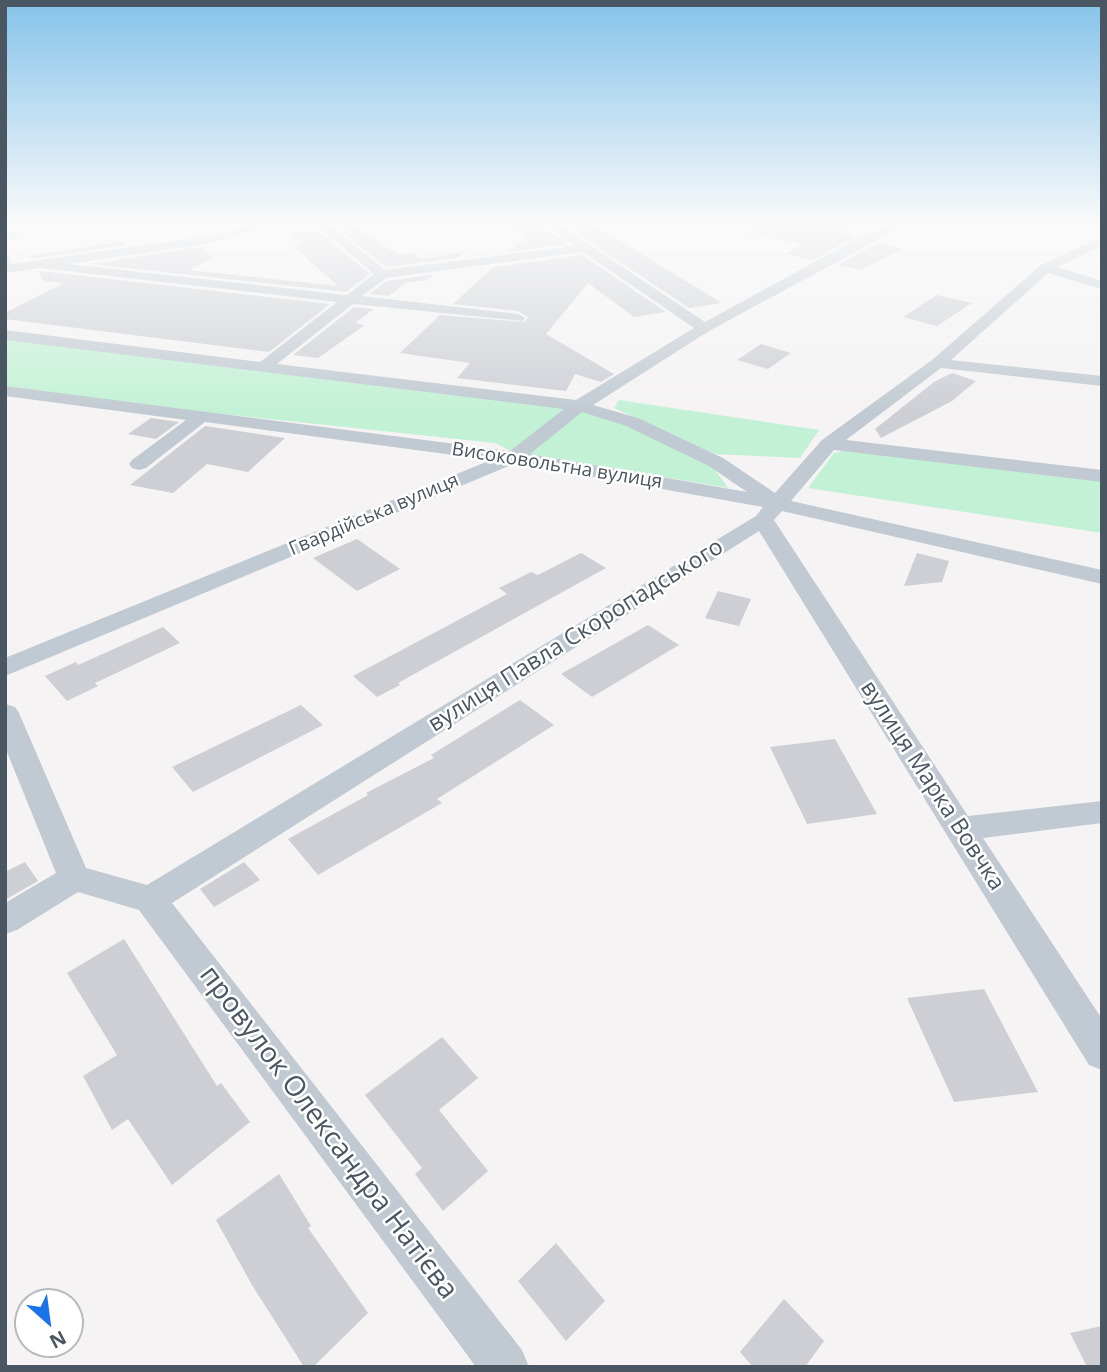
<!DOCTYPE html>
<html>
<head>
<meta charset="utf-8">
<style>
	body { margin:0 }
	#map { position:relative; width:1107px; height:1372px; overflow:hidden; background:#f5f3f3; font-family:"Open Sans",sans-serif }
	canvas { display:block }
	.frame { position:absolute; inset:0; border:7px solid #4a5661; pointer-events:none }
	.north { position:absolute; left:14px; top:1288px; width:70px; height:70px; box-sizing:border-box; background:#fff; border:2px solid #b7bbc0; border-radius:50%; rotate:152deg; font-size:19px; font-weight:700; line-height:28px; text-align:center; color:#4a5661 }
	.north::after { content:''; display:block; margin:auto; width:24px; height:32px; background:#1a73e8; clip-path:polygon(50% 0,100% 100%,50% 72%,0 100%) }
</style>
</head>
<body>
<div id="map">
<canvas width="1107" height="1372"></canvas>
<div class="frame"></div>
<div class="north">N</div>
</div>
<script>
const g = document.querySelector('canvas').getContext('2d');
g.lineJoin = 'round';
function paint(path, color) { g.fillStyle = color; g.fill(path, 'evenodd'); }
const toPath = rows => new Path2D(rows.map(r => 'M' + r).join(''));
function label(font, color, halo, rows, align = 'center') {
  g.font = font + ' "Open Sans",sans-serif'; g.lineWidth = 5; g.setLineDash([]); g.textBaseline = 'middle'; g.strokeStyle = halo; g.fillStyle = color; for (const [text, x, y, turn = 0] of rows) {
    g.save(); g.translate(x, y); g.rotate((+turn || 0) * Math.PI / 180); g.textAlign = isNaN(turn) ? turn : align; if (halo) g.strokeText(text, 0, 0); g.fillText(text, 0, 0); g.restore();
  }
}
const green = toPath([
	[5,222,72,222,5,237],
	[5,337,580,409,627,424,714,468,728,488,511,451,495,443,204,412,5,387],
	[619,400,819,430,800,458,715,454,614,408],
	[852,449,1102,479,1102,533,808,488,834,453]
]);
const building = toPath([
	[504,222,538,222,567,244,508,252,518,243,526,242,522,238,525,238],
	[560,222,589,222,722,303,689,308],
	[747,222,863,222,845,235,855,237,813,260,786,254,802,244,746,233],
	[350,224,399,255,413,253,421,259,465,252,457,258,386,267,335,226],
	[316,229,370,274,346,292,90,264,202,247,212,258,190,270,338,286,293,246,302,244,289,233],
	[124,241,126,245,32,259,30,256],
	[878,243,903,249,860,270,837,265],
	[582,255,666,312,634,317,588,283,546,334,614,374,601,382,575,374,566,391,457,378,470,363,400,353,440,315,525,322,528,317,518,311,453,304,493,267],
	[38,271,40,271,330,304,269,352,5,319,5,313,64,283,43,281],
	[435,274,427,280,405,283,389,296,369,294,387,281],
	[937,295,972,303,937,326,903,317],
	[354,307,374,309,355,323,365,325,318,358,293,355],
	[761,344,791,353,768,369,737,360],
	[952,373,976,381,952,401,881,438,875,429,934,382],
	[151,418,179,422,156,439,128,434],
	[205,426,285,438,248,472,207,464,173,493,130,485],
	[357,539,400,569,357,591,313,558],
	[581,553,606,568,398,683,400,685,377,697,353,676,507,594,499,588,531,572,538,575],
	[917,553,949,561,942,582,904,586],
	[718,591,751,599,739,626,705,618],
	[648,625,679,645,592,697,561,674],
	[163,627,180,643,95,683,98,686,67,701,45,676,76,662,78,665],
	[520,700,554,725,437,799,442,803,318,875,288,839,368,795,366,793,434,758,431,755],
	[301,705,323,725,193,792,172,767],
	[835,739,877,814,807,824,770,747],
	[25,862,38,881,5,900,5,872],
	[244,862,260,880,214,907,200,889],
	[124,939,217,1086,221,1083,250,1122,172,1185,128,1119,112,1130,83,1076,117,1055,67,973],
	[984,989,1038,1092,954,1102,907,998],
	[442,1037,478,1078,439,1110,488,1171,443,1211,415,1174,422,1168,365,1095],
	[279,1174,311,1226,308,1228,368,1313,313,1367,304,1367,252,1285,216,1220],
	[556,1243,605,1301,566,1341,518,1281],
	[784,1299,824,1341,805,1367,753,1367,740,1352],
	[1102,1326,1102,1367,1087,1367,1070,1333]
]);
const service = toPath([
	[17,233,19,236,5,243,5,238,17,233],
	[5,252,8,254,12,269,6,268,5,252]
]);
const minor = toPath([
	[262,222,283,222,207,244,69,264,347,295,374,274,312,222,326,222,385,270,574,246,541,222,555,222,705,322,851,242,895,222,911,222,709,331,593,405,638,418,723,458,775,493,822,440,932,360,1041,265,1102,237,1102,246,1058,267,1102,281,1102,289,1048,273,951,360,1102,376,1102,386,941,368,846,440,1102,470,1102,482,834,450,791,501,1102,570,1102,584,782,511,774,520,968,816,1102,801,1102,823,983,838,1102,1019,1102,1070,1089,1065,759,531,172,903,522,1350,529,1367,476,1367,139,910,78,892,17,930,5,934,5,903,56,873,5,747,5,704,15,707,19,713,86,868,147,885,756,516,763,507,516,463,5,676,5,658,491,460,205,422,146,468,139,470,132,468,129,464,132,460,186,420,5,396,5,386,510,451,564,409,5,340,5,330,260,362,337,302,40,268,5,273,5,265,207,236,262,222],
	[583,252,694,328,576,400,277,364,353,304,523,321,525,318,518,314,362,296,386,278,583,252],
	[582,412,626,426,709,466,747,492,530,454,582,412]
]);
const farStreetnames = [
	["Високовольтна вулиця",557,466,9],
	["Гвардійська вулиця",374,515,-23]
];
const streetNames = [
	["вулиця Павла Скоропадського",576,636,-32],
	["вулиця Марка Вовчка",932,786,57]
];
const nearStreetnames = [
	["провулок Олександра Натієва",328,1133,53]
];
paint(green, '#c3f1d5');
paint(building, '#cdcfd5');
paint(service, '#c1cad2');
paint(minor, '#c1cad2');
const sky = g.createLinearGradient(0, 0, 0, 414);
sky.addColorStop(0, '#85c3ea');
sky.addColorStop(0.54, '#fafafa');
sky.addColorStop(1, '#fafafa00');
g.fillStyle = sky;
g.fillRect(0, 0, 1107, 414);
label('19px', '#4a5661', '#fff', farStreetnames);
label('23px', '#4a5661', '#fff', streetNames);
label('28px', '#4a5661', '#fff', nearStreetnames);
</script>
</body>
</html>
